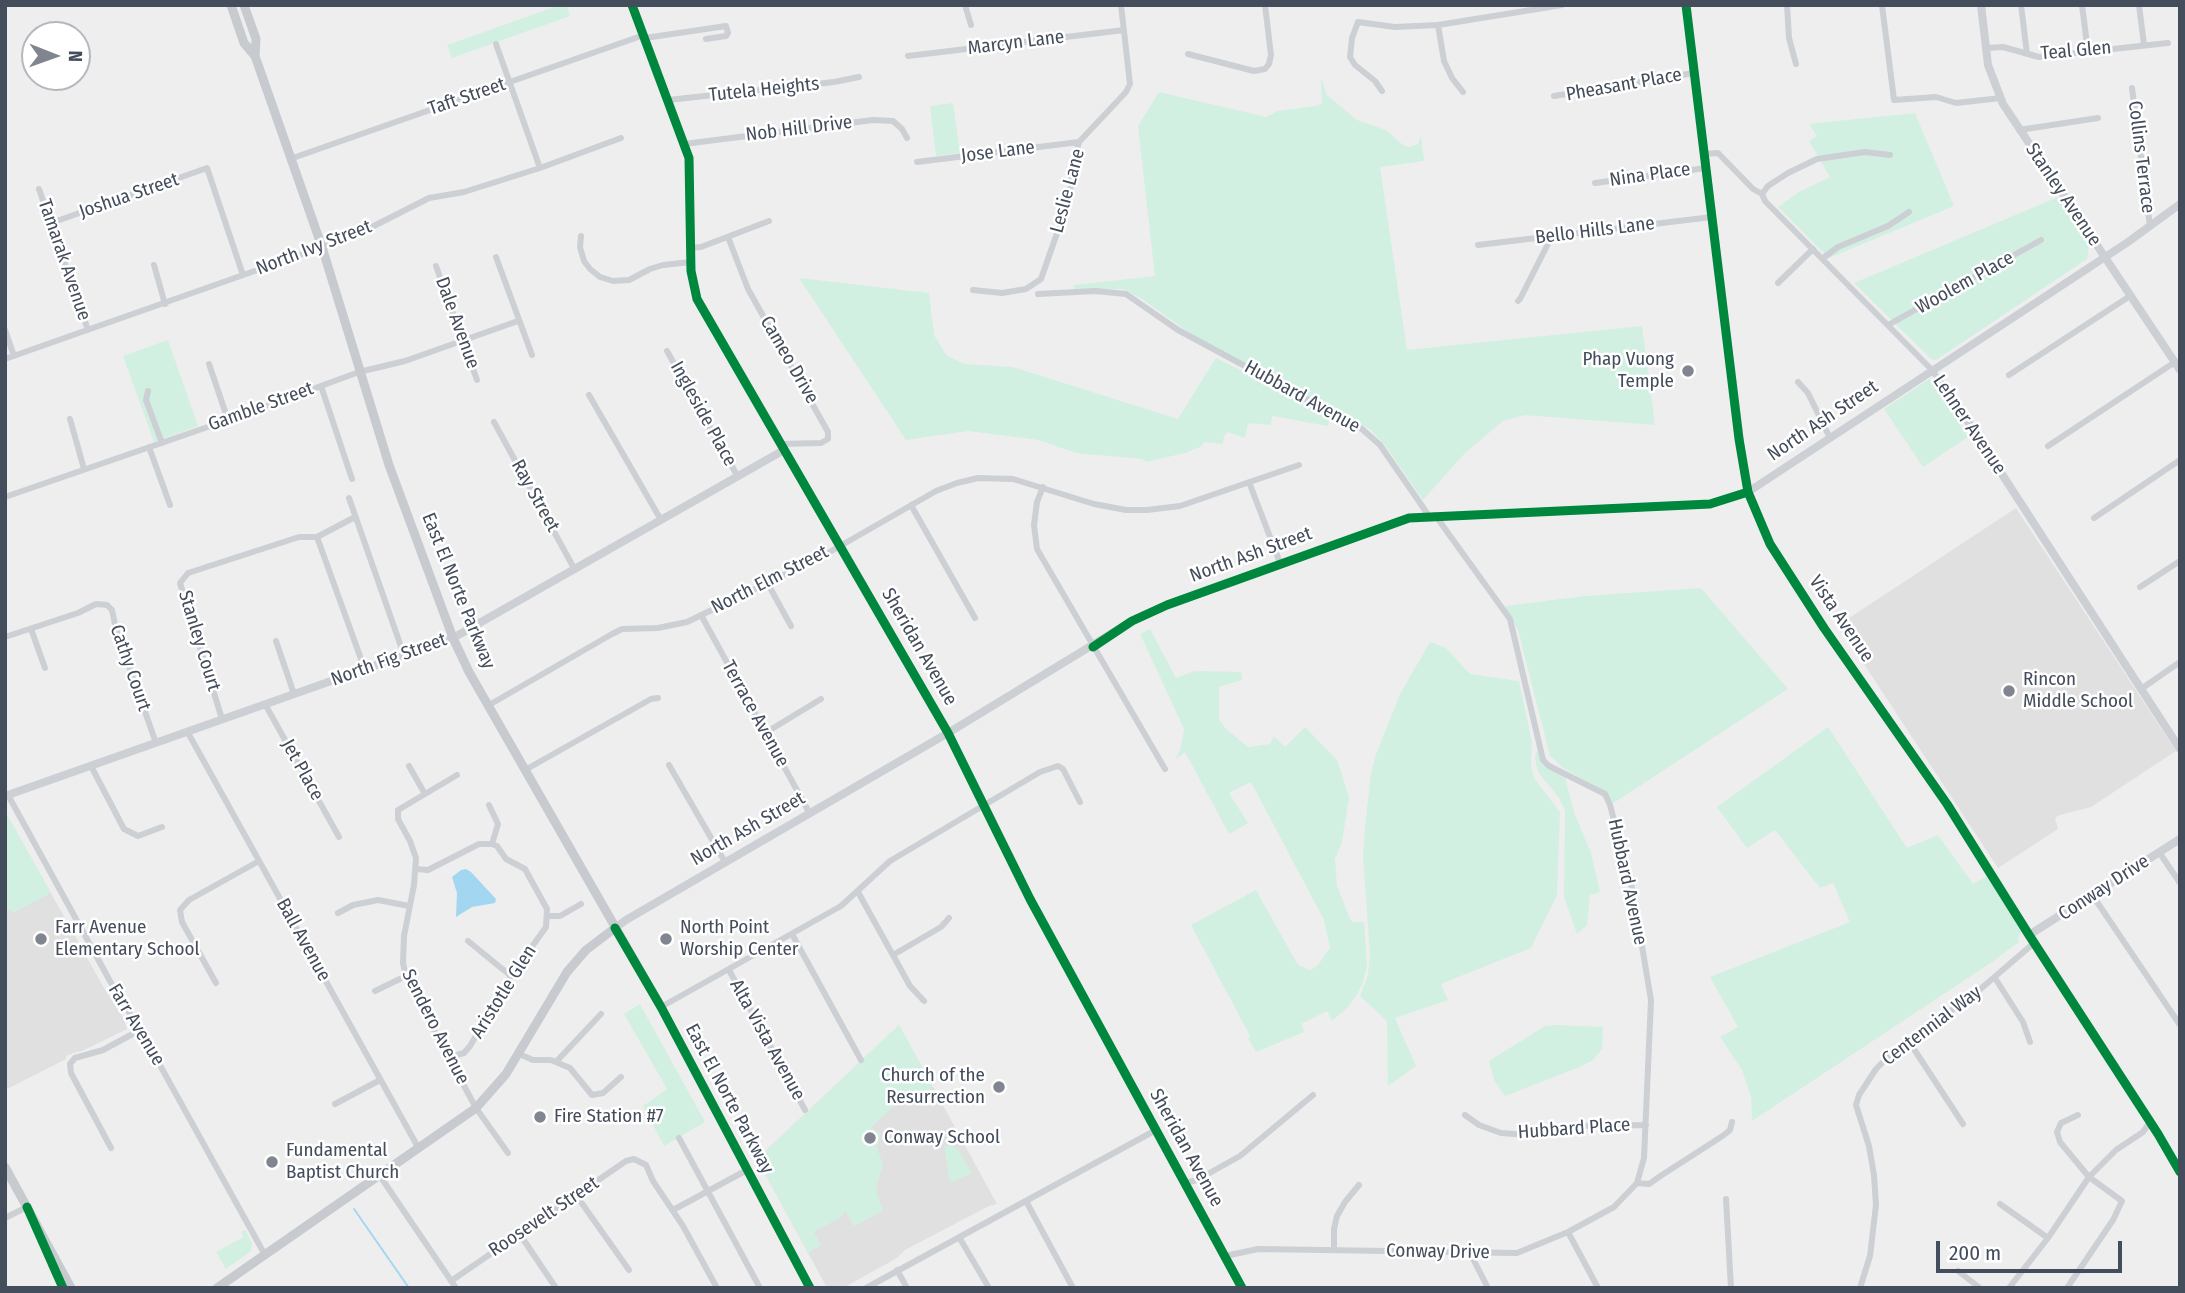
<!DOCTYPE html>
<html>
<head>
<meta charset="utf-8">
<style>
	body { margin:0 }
	#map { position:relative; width:2185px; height:1293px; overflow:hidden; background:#efeeee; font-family:"Fira Sans Condensed",sans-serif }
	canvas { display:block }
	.frame { position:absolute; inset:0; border:7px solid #444d5c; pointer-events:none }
	.north { position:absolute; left:21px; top:21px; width:70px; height:70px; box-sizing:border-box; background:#fff; border:2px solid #b4b8be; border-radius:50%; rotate:91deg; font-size:19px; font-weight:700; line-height:28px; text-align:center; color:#444d5c }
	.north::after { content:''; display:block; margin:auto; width:24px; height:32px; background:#80858f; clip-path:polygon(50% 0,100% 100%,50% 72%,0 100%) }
	.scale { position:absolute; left:1936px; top:1241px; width:186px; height:32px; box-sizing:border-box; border:4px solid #444d5c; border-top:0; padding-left:9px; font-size:21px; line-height:24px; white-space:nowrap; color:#444d5c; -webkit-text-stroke:5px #fff; paint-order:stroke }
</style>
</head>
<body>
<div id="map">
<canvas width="2185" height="1293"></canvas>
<div class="frame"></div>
<div class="north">N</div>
<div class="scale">200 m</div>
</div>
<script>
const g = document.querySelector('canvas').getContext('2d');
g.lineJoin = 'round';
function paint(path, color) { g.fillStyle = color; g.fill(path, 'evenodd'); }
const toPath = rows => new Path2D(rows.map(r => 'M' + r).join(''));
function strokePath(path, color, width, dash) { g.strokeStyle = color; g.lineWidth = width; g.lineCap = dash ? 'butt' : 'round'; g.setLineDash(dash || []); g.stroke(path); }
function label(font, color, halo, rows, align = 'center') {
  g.font = font + ' "Fira Sans Condensed",sans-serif'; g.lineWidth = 5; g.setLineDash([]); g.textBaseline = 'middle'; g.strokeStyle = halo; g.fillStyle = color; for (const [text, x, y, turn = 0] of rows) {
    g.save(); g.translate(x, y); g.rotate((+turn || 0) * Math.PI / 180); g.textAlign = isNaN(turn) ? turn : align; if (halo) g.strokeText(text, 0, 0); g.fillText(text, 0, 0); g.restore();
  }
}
const education = toPath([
	[2016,508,2176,751,2091,807,2060,815,2055,818,2058,829,1998,868,1841,629,1843,622],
	[5,811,104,988,123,1017,127,1029,82,1051,76,1052,66,1056,66,1059,5,1090],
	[899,1025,997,1204,989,1206,905,1250,897,1258,843,1288,827,1288,757,1159]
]);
const green = toPath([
	[560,5,566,5,570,16,452,58,447,45],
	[1321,77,1327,95,1357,120,1386,130,1403,145,1409,147,1418,144,1421,136,1424,161,1380,167,1407,350,1642,326,1655,425,1524,415,1503,421,1465,453,1423,500,1387,448,1370,429,1198,339,1142,299,1123,289,1074,289,1074,285,1155,276,1138,126,1159,92,1266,117,1278,111,1316,106,1322,103],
	[953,103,960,153,936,156,930,106],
	[1915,113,1954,206,1829,258,1778,207,1799,192,1830,177,1809,141,1817,136,1809,124],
	[2058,197,2089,245,2087,259,1936,360,1931,359,1854,283],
	[799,278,929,293,934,335,946,355,964,364,1013,367,1178,419,1216,358,1331,415,1328,426,1272,416,1271,425,1248,423,1245,438,1227,432,1224,436,1223,444,1205,442,1200,447,1185,453,1146,462,1142,459,1076,453,1039,440,968,431,906,440],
	[168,340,198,426,154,442,123,356],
	[1929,379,1933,380,1968,437,1923,467,1884,409],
	[1701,588,1788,689,1612,804,1599,788,1563,768,1550,756,1518,630,1505,606,1585,596],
	[1150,629,1176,678,1195,671,1241,672,1242,680,1219,687,1219,719,1226,729,1248,747,1270,744,1274,736,1285,747,1305,727,1337,760,1349,797,1342,842,1335,859,1337,886,1350,919,1354,922,1364,922,1367,965,1363,982,1358,993,1348,1007,1332,1021,1327,1011,1301,1024,1304,1032,1256,1052,1248,1038,1250,1036,1191,925,1256,890,1298,965,1310,970,1318,965,1330,948,1324,920,1251,782,1229,793,1248,823,1229,834,1185,752,1175,760,1181,747,1184,729,1140,634],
	[1430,642,1446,648,1470,674,1519,681,1532,742,1531,766,1534,778,1560,812,1557,895,1531,948,1441,984,1448,1000,1395,1018,1416,1066,1388,1086,1387,1021,1360,996,1368,975,1370,954,1363,856,1365,826,1371,774,1375,757,1400,694],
	[1828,727,1907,848,1938,835,1973,884,1987,876,2021,931,2018,938,2019,942,1992,962,1752,1121,1751,1097,1742,1070,1720,1037,1738,1027,1710,977,1850,922,1833,883,1820,888,1775,830,1747,848,1717,807],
	[1538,751,1542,759,1565,777,1574,812,1591,853,1600,892,1590,895,1587,925,1577,934,1564,897,1565,811,1559,798,1538,772,1535,759,1536,752],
	[5,811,50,891,49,894,13,913,11,909,5,912],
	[640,1004,705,1122,664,1146,643,1106,667,1089,624,1014],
	[899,1025,932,1085,930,1087,934,1096,920,1104,908,1092,871,1128,880,1133,877,1148,883,1164,876,1190,883,1211,854,1226,845,1211,843,1212,843,1216,814,1232,821,1245,808,1253,757,1159],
	[1556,1025,1603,1027,1602,1049,1593,1060,1580,1067,1505,1096,1494,1080,1489,1061,1545,1026],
	[944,1146,951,1146,959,1150,972,1173,950,1183],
	[245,1230,252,1243,251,1251,226,1269,216,1252,244,1237,241,1232]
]);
const water = toPath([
	[461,870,466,869,471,872,496,899,495,903,472,907,456,917,457,893,452,877]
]);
const stream = toPath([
	[354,1209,409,1288]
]);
const street = toPath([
	[965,5,971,25],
	[1787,5,1789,38,1796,64],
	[1882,5,1894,100,1936,97,1956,103,2001,98],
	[2021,5,2027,54],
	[2082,5,2088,52],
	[2139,5,2144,45],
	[1438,25,1444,61,1452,78,1463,92],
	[645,38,726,26,728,33,726,36,706,39],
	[496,44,540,168],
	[1986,48,2003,47,2039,57,2168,43],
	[1188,54,1254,71,1265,69,1269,64,1271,55,1265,5],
	[908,56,1124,30],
	[2132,88,2150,226],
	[1382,91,1375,81,1355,65,1350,57,1352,38,1358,22,1395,27,1438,25,1562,5],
	[1554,96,1694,73],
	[668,100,834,82,859,77],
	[2019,130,2098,118],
	[684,144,873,120,893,121,902,129,907,138],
	[1704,154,1718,153,1753,189,1762,194,1765,201,1931,369,1952,397],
	[290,159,644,35],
	[917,162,1079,142],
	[1595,183,1706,168],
	[39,189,88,330],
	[1762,194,1768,186,1788,173,1817,159,1865,152,1890,155],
	[51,223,207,168,243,275],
	[581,236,580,247,584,261,590,269,600,277,613,281,629,280,650,269,663,265,691,262],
	[728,237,748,289,828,432,828,439,821,443,780,444],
	[1478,245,1712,217],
	[691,248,701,247,769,221],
	[496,257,532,355],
	[1823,258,1838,247,1888,226,1909,212],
	[154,265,165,304],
	[436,266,477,380],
	[1778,283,1813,249],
	[973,290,1002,293,1026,289,1041,279,1070,196,1072,170,1079,142,1126,92,1130,84,1121,5],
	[1038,294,1095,291,1126,294,1178,330,1362,429,1380,445,1429,516],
	[1518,301,1520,299,1552,236],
	[1888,325,2041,240],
	[5,330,14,356],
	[667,351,738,477],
	[5,359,334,243,360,233,429,198,464,192,540,168,621,138],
	[209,364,228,420],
	[2009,375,2130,296],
	[1798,382,1808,393,1830,438],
	[321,386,352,479],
	[148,391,146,400,162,443],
	[589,395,661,520],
	[70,419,84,469],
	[494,422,575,570],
	[2048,446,2175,362],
	[149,447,170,505],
	[1249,482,1280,563],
	[1043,487,1037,502,1034,525,1037,549,1165,769],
	[5,497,228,420,359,372,405,361,518,321],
	[349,498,404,655],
	[911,505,975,618],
	[2094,518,2180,460],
	[317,537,365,670],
	[317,537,355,517],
	[768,584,791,626],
	[2140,587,2180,561],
	[701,615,810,814],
	[31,629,45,668],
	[5,637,78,613,96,604,107,605,112,610,116,629,156,743],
	[276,641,294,694],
	[2141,689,2180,662],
	[265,704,339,837],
	[489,705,612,634,622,629,658,628,687,622,821,557,936,491,957,483,978,478,1013,479,1094,504,1126,510,1147,510,1180,506,1299,465],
	[222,719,180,583,188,573,299,537,317,537],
	[187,731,419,1149],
	[765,733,821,699],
	[669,765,725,862],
	[91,766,124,829,138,836,162,827],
	[409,766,425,794],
	[525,770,651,699,658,698],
	[457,775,398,810,398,819,410,841,416,858,414,885,404,936,403,963,406,976,421,1006,476,1108,508,1153],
	[8,795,110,981,146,1040,265,1255],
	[489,805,498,824,492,844],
	[2159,852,2180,883],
	[416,869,428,870,479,844,492,844,497,846,506,859,525,869,547,909,546,927,511,976,470,1046,464,1053,449,1057],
	[858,892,910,986,924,1001],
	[2093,896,2180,1025],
	[338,913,353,905,378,900,409,906],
	[547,916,560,916,581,904],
	[792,934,861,1060],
	[2029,935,2150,1122,2180,1172],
	[468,941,511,976],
	[893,955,941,927,949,918],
	[729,970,805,1110],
	[1995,978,2023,1022,2030,1042],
	[216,983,182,922,180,910,189,900,259,861],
	[375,991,406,976],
	[661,1007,841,906,890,861,1040,772,1058,766,1063,769,1080,802],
	[1908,1040,1963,1124],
	[519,1054,533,1060,551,1060,570,1068,592,1095,603,1093,621,1077],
	[556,1062,601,1014],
	[335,1104,380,1080],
	[1465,1115,1479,1125,1501,1133,1514,1134,1534,1133,1567,1126,1646,1125],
	[679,1138,760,1288],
	[111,1148,71,1073,70,1064,75,1058,103,1050,140,1030],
	[380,1176,456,1288],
	[1185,1183,1197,1180,1240,1156,1313,1095],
	[1637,1183,1649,1184,1662,1175,1724,1135,1730,1130,1732,1122],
	[576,1195,629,1270],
	[1726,1199,1731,1288],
	[1026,1201,1073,1288],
	[2000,1204,2048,1238],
	[673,1210,747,1170],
	[5,1218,27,1207],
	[1568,1232,1598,1288],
	[519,1233,556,1288],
	[959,1237,989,1288],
	[1334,1250,1334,1229,1337,1216,1345,1202,1359,1185],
	[1470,1253,1488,1288],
	[1225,1256,1258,1249,1517,1253,1568,1232,1614,1207,1637,1183,1644,1158,1651,1000,1633,892,1610,805,1605,794,1549,766,1543,760,1510,619,1435,515],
	[897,1270,907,1288],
	[1958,1271,1980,1288],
	[451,1281,626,1161,634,1159,646,1165,653,1181,683,1226,717,1288],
	[866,1288,1156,1130],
	[1860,1288,1870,1256,1876,1205,1874,1175,1869,1146,1856,1105,1859,1095,1876,1069,1894,1051,1977,992,2034,943],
	[2009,1288,2048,1238,2089,1177,2116,1150,2143,1132,2150,1122],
	[2067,1288,2113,1220,2122,1201,2089,1177,2060,1142,2057,1132,2061,1123,2078,1115]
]);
const secondary = toPath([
	[632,5,689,158,691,271,697,299,948,733,1030,899,1242,1288],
	[1686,5,1742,458,1748,492,1770,544,1824,628,1947,804,2029,935,2180,839],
	[1981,5,1988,65,2003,104,2180,370],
	[1952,397,2180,749],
	[5,796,453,638,784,450],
	[615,928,626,920,948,733,1132,621,1167,605,1409,518,1710,504,1748,492,2128,242,2180,204]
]);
const primary = toPath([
	[231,5,244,43,255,56],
	[244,5,256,39,255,56,322,247,389,465,453,638,469,672,661,1007,810,1288],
	[5,1167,71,1288],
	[53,1266,63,1288],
	[217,1288,476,1108,506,1074,567,972,586,950,615,928]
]);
const cycleway = toPath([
	[632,5,689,158,691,271,697,299,948,733,1030,899,1242,1288],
	[1686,5,1739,439,1748,492,1770,544,1824,628,1947,804,2029,935,2158,1134,2180,1172],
	[1093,647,1132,621,1167,605,1409,518,1710,504,1748,492],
	[615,928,661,1007,810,1288],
	[27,1207,63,1288]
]);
const markers = [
	[1688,371,7,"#80858f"],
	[2009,691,7,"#80858f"],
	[41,939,7,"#80858f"],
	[666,939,7,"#80858f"],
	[999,1087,7,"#80858f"],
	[540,1117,7,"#80858f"],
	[870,1138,7,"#80858f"],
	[272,1162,7,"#80858f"]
];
const streetNames = [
	["Marcyn Lane",1016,43,-7],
	["Teal Glen",2076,51,-5],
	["Pheasant Place",1624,85,-10],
	["Tutela Heights",764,90,-6],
	["Taft Street",467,97,-19],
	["Nob Hill Drive",799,129,-7],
	["Jose Lane",998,152,-7],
	["Collins Terrace",2141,157,83],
	["Nina Place",1650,175,-8],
	["Leslie Lane",1068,191,-75],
	["Stanley Avenue",2063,195,56],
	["Joshua Street",129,196,-19],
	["Bello Hills Lane",1595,231,-7],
	["North Ivy Street",314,248,-21],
	["Tamarak Avenue",64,260,71],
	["Woolem Place",1965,283,-29],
	["Dale Avenue",457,323,70],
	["Cameo Drive",789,360,60],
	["Hubbard Avenue",1302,397,29],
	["Gamble Street",261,407,-20],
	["Ingleside Place",703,414,61],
	["North Ash Street",1823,421,-34],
	["Lehner Avenue",1969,425,56],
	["Ray Street",535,496,61],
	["North Ash Street",1251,555,-20],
	["North Elm Street",770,580,-27],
	["East El Norte Parkway",458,591,68],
	["Vista Avenue",1841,619,56],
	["Stanley Court",199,641,73],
	["Sheridan Avenue",919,647,60],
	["North Fig Street",389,660,-20],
	["Cathy Court",130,668,71],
	["Terrace Avenue",755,714,61],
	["Jet Place",302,770,61],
	["North Ash Street",748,829,-30],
	["Hubbard Avenue",1627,882,78],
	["Conway Drive",2104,888,-33],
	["Ball Avenue",303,940,61],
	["Aristotle Glen",504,992,-58],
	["Farr Avenue",136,1025,59],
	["Centennial Way",1932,1026,-37],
	["Sendero Avenue",435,1027,63],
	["Alta Vista Avenue",767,1040,61],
	["East El Norte Parkway",729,1099,62],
	["Hubbard Place",1574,1129,-4],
	["Sheridan Avenue",1186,1148,61],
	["Roosevelt Street",544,1217,-34],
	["Conway Drive",1438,1252,1]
];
const poiNames = [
	["Phap Vuong",1674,360,"right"],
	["Temple",1674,382,"right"],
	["Rincon",2023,680],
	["Middle School",2023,702],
	["Farr Avenue",55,928],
	["Elementary School",55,950],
	["North Point",680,928],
	["Worship Center",680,950],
	["Church of the",985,1076,"right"],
	["Resurrection",985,1098,"right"],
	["Fire Station #7",554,1117],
	["Conway School",884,1138],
	["Fundamental",286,1151],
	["Baptist Church",286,1173]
];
paint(education, '#e0e0e0');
paint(green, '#d1f0e1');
paint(water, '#a3d6f0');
strokePath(stream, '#a3d6f0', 2);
strokePath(street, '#cccfd3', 6);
strokePath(secondary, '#cccfd4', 8);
strokePath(primary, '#c7cacf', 9);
strokePath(cycleway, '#00873e', 9);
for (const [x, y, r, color] of markers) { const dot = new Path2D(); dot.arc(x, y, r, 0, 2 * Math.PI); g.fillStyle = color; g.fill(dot); strokePath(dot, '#fff', 2.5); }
label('19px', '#444d5c', '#fff', streetNames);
label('19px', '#444d5c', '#fff', poiNames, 'left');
</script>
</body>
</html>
